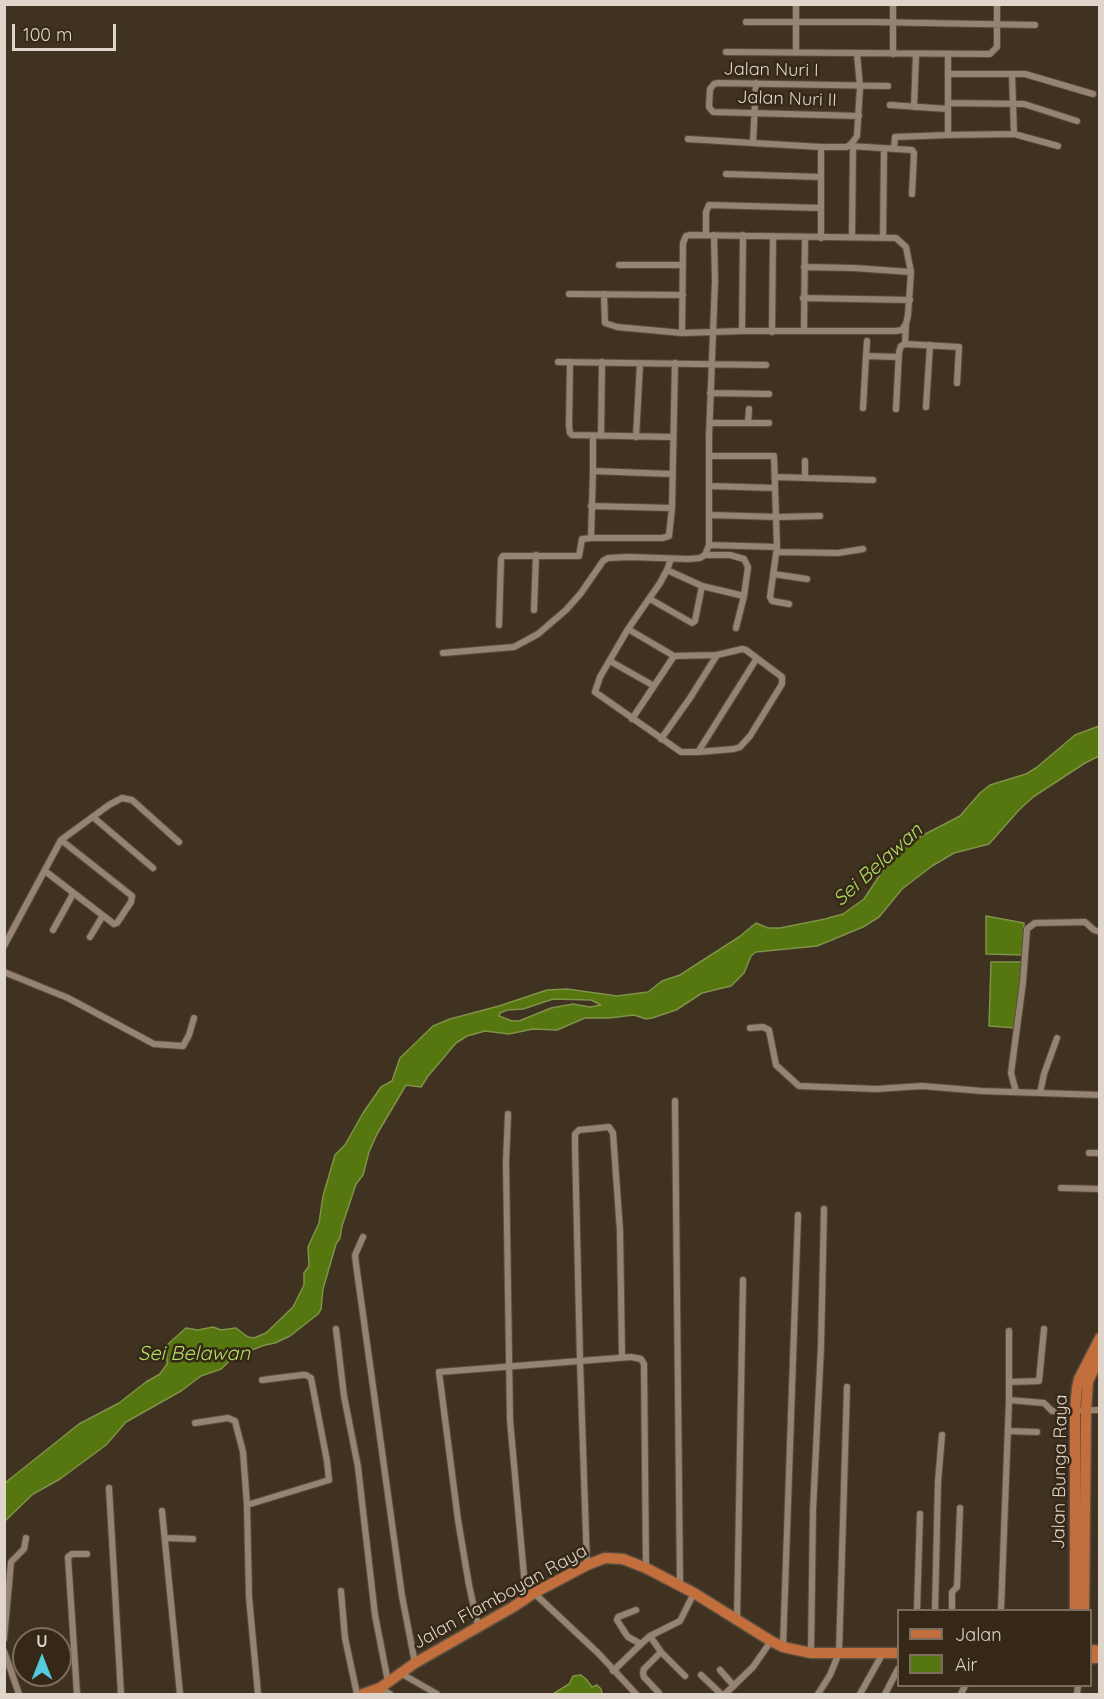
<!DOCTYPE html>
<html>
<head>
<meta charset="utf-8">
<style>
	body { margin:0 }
	#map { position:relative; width:1104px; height:1699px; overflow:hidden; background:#403221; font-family:Quicksand,sans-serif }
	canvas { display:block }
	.frame { position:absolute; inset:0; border:6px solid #dfd5cb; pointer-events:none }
	.legend { position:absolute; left:897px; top:1609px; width:195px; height:78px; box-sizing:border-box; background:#362817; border:2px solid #7a6d5f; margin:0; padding:8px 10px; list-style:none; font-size:18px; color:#dfd5cb }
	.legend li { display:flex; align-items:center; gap:12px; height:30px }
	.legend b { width:30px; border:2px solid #7a6d5f }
	.north { position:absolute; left:12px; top:1627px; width:60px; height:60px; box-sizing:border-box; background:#362817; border:2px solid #7a6d5f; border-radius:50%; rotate:0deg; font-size:16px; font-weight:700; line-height:24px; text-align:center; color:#dfd5cb }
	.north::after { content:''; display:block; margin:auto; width:21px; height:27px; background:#54cade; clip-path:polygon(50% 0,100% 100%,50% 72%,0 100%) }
	.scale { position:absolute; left:12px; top:24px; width:104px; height:27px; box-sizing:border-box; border:3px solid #dfd5cb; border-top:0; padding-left:8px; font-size:18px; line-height:21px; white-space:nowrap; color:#dfd5cb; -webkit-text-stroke:4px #362817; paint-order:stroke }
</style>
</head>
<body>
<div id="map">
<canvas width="1104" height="1699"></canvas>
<div class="frame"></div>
<ul class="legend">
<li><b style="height:8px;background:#c26e3d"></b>Jalan</li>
<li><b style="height:16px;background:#56760f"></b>Air</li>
</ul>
<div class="north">U</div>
<div class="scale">100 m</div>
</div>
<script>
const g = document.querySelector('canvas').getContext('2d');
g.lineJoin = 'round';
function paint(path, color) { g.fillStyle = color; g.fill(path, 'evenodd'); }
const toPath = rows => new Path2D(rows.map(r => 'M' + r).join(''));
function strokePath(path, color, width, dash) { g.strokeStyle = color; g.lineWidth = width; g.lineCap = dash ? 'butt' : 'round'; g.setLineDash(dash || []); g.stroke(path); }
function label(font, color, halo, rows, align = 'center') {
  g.font = font + ' Quicksand,sans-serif'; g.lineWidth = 5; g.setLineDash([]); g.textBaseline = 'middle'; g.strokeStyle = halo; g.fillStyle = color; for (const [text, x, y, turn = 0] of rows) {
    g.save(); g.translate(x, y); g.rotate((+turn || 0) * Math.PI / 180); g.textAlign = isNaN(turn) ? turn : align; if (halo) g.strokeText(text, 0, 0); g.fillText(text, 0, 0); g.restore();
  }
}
const water = toPath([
	[1099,726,1099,756,1085,763,1033,797,1019,810,989,844,954,853,932,866,902,889,879,917,863,927,817,946,756,952,751,956,744,973,731,986,702,993,676,1010,652,1018,646,1019,634,1015,609,1018,585,1018,557,1030,533,1029,509,1034,485,1031,467,1036,456,1043,428,1076,421,1087,406,1085,377,1134,369,1152,363,1175,356,1184,342,1226,340,1238,336,1244,323,1289,321,1309,318,1314,290,1336,275,1343,265,1345,235,1356,221,1369,201,1376,181,1391,126,1422,106,1445,60,1479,33,1494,5,1521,5,1483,79,1424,119,1403,146,1382,160,1374,167,1364,167,1345,186,1328,198,1330,213,1327,221,1330,236,1328,248,1337,254,1338,266,1333,293,1307,304,1285,304,1273,309,1266,308,1247,319,1223,323,1196,335,1155,345,1145,363,1113,381,1087,392,1081,400,1058,433,1026,450,1019,499,1006,547,990,567,989,617,996,648,992,662,981,680,975,739,937,756,923,768,928,780,928,825,919,843,914,864,899,891,858,910,842,960,816,980,793,990,785,1026,774,1036,768,1075,735,1099,726],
	[553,999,591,1000,601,1005,590,1007,573,1004,551,1008,519,1021,512,1021,499,1016,500,1013,507,1010,523,1009,553,999],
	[986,916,1024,923,1023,955,986,954,986,916],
	[991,962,1022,962,1017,1028,989,1026,991,962],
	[581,1675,586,1679,592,1687,597,1685,601,1689,602,1694,553,1694,569,1684,573,1676,581,1675]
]);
const minor = toPath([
	[893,4,893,54],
	[746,22,871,22,1035,25],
	[726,52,990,54,997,47,997,4],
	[796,53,796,4],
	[948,54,948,135,1014,134,1058,146],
	[948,74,1025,74,1093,94],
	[1012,75,1014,134],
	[756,83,753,143,821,147],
	[948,103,1024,104,1077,121],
	[890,105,948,109],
	[914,107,916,54],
	[859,116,713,112,709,107,710,89,714,84,718,83,888,86],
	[688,139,753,143],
	[850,146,912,150,914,153,912,194],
	[894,149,895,137,948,135],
	[726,174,821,177],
	[706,235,706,212,709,205,821,208],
	[852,237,853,146],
	[821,238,821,147,847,147,852,143,857,136,860,87,857,54],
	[883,238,884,149],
	[619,265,683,265],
	[804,267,854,268,911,272],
	[569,294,683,295],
	[604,294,605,323,617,327,682,333,742,331,896,331,902,330,906,324,908,315,911,272,906,247,896,238,689,235,686,236,683,243,682,333],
	[803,298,910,300],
	[906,325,905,344,959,347,957,383],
	[742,331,743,235],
	[804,331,805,238],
	[772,332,773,236],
	[867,341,866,356,899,357],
	[558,362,766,365],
	[570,362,569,426,570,433,572,435,672,437],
	[710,393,769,394],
	[926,407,930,345],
	[863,408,866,356],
	[896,409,899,352,901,346,905,344],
	[710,423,769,423],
	[748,423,749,409],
	[593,436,593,471,672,474],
	[601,436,602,362],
	[636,437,640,364],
	[709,456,774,456,777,547,770,597,772,601,789,604],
	[593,471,591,538,662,538,669,536,672,508,675,363],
	[775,477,873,480],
	[805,477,805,461],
	[709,486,775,488],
	[591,506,672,508],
	[710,515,778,517,820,516],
	[709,545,777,547],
	[777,552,838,553,863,549],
	[671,559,667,570,660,583,628,629,600,677,595,692,681,752,698,752,757,658],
	[667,570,702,586,744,596,748,567,744,559,730,555,705,555],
	[773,574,807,579],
	[650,599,692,623,695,621,702,586],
	[534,610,536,555],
	[499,625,501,559,503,556,579,556,582,539,591,538],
	[736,628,744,596],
	[628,629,674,656,717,655,742,649,746,650,782,677,782,684,750,736,740,747,734,749,698,752],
	[443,653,514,647,538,634,566,610,581,593,603,561,608,558,629,557,689,559,700,558,705,555,709,545,709,437,715,281,714,235],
	[610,661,654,686],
	[632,719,674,656],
	[661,739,690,698,717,655],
	[93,817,153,868],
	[45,871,114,924,117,923,131,902,132,896,61,840],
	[53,930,73,894],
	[90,937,102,917],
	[4,946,61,840,109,805,122,798,132,800,179,842],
	[4,972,68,998,154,1044,183,1046,189,1035,194,1018],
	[750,1028,763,1027,769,1030,776,1065,799,1086,876,1089,922,1086,982,1091,1100,1095],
	[1016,1092,1011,1073,1023,982,1027,929,1035,923,1085,922,1094,930,1100,932],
	[1040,1093,1044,1074,1057,1038],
	[675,1101,680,1585],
	[508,1114,506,1162,510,1420,526,1598],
	[1089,1153,1100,1153],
	[1061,1188,1100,1189],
	[363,1237,355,1255,356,1264,402,1596,415,1663],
	[336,1329,344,1396,358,1467,375,1615,388,1682],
	[1010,1382,1039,1381,1044,1329],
	[1009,1400,1044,1403,1052,1411,1100,1410],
	[195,1423,228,1418,235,1421,243,1452,247,1505],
	[1008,1431,1037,1432],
	[109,1488,121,1694],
	[162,1511,180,1694],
	[166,1538,193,1539],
	[587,1565,580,1361,575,1145,575,1134,579,1130,609,1127,613,1133,620,1231,622,1357],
	[341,1591,345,1638,357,1694],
	[534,1593,598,1653,636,1694],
	[636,1610,618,1617,617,1620,622,1628,628,1637,641,1644,650,1636],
	[917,1610,920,1514],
	[935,1610,938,1482,942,1435],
	[952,1610,952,1592,957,1587,960,1508],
	[1001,1610,1009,1400,1009,1331],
	[737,1620,743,1280],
	[478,1626,469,1585,458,1520,439,1372,631,1357,641,1359,644,1364,646,1568],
	[4,1639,11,1562,24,1549,26,1538],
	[783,1647,798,1215],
	[4,1651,19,1694],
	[661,1652,685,1676],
	[811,1653,813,1510,821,1346,824,1209],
	[720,1670,734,1686],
	[613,1671,641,1644],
	[402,1674,437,1694],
	[701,1675,721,1694],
	[380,1688,390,1694],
	[659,1693,644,1677,643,1673,644,1669,661,1652,650,1636,680,1621,694,1593],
	[77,1694,68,1557,72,1554,87,1554],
	[258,1694,249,1597,247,1505,329,1480,327,1461,311,1378,306,1375,302,1375,262,1380],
	[725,1694,753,1667,771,1641],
	[818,1694,830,1675,839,1653,847,1387],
	[860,1694,883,1653],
	[885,1694,898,1669],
	[961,1694,965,1686],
	[1077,1694,1078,1686]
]);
const primary = toPath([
	[1075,1610,1075,1411,1077,1388,1079,1379,1100,1338],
	[1084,1610,1086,1410,1088,1381,1100,1357],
	[1090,1650,1100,1651],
	[1090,1658,1100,1658],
	[363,1694,380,1688,415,1663,513,1607,534,1593,587,1565,605,1558,623,1559,646,1568,694,1593,771,1641,783,1647,811,1653,898,1653]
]);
const streetNames = [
	["Jalan Nuri I",771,70,1],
	["Jalan Nuri II",787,99,2],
	["Jalan Bunga Raya",1060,1472,-89],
	["Jalan Flamboyan Raya",500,1597,-29]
];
const waterNames = [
	["Sei Belawan",878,865,-42],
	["Sei Belawan",194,1354]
];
paint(water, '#56760f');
strokePath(water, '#7f9247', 1.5);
strokePath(minor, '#5b4e3f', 8);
strokePath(primary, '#5b4e3f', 13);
strokePath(minor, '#958471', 6);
strokePath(primary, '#c26e3d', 10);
label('18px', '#dfd5cb', '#362817', streetNames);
label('italic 20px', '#afdd63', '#362817', waterNames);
</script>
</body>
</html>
